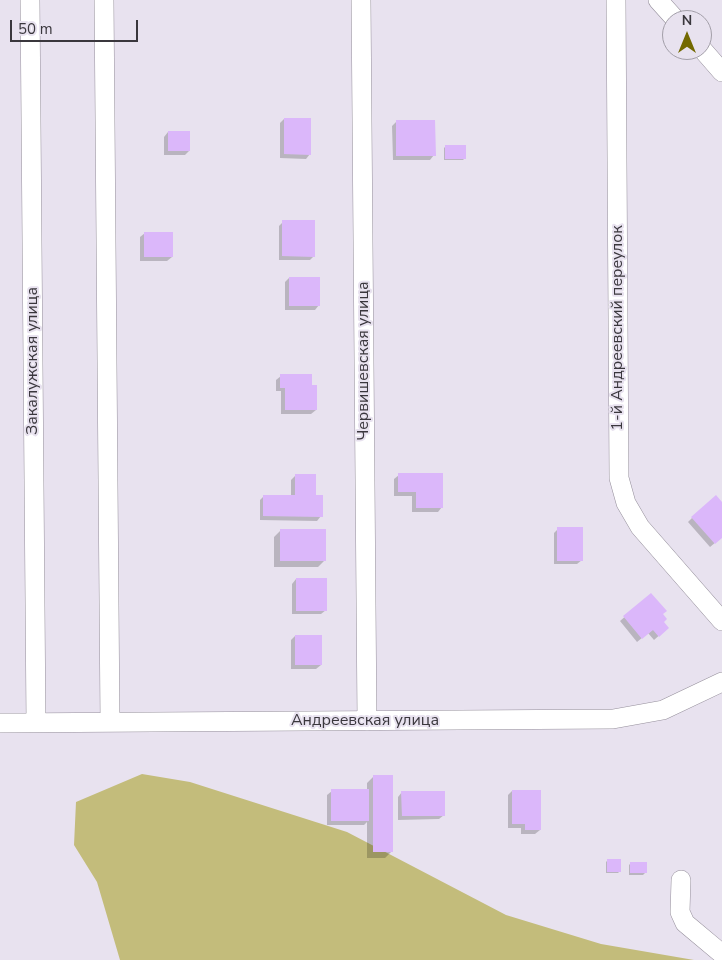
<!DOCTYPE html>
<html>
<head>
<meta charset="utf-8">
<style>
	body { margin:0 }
	#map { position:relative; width:722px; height:960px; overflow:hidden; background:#e8e2ef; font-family:"Nunito Sans",sans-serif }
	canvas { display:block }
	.north { position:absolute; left:662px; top:10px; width:50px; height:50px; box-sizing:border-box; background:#e8e2ef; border:1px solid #a29ea8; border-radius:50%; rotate:0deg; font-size:14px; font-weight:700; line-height:20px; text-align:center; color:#3a373d }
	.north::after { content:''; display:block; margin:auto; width:18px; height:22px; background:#736901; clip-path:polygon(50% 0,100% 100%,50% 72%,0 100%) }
	.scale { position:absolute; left:10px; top:20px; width:128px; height:22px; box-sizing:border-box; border:2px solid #3a373d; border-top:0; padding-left:6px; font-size:15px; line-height:18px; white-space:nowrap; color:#3a373d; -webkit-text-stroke:4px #e8e2ef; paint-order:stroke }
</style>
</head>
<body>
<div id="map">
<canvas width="722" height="960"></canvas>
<div class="north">N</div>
<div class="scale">50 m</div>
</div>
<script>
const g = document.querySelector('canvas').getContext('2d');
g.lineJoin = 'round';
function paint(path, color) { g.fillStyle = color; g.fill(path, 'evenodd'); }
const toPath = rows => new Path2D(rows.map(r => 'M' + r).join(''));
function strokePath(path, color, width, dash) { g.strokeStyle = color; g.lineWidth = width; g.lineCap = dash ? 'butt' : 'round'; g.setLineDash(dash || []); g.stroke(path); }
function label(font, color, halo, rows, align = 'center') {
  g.font = font + ' "Nunito Sans",sans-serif'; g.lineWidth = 4; g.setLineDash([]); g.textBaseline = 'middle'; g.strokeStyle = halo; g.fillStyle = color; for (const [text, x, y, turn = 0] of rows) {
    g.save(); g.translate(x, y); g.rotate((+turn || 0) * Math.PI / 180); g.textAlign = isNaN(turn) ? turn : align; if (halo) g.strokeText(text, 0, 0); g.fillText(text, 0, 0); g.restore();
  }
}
const green = toPath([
	[142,774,190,782,347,832,506,915,601,944,694,960,120,960,97,882,74,845,76,802]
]);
const shadow = toPath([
	[284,119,310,154,306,159,280,158,280,123],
	[397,121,434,155,430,160,393,160,392,126],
	[168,132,189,151,185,155,164,155,164,137],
	[446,146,465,158,463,160,444,160,444,148],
	[283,222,314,256,310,260,279,260,279,226],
	[145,233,172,257,167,261,140,261,140,237],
	[289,278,319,305,315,310,285,310,285,282],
	[281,376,311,386,316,410,311,414,281,414,281,391,276,391,276,380],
	[399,475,442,507,438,512,412,512,412,496,394,496,394,479],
	[295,476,315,496,321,516,317,521,260,520,260,500,264,496,291,496,291,480],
	[722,504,722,537,710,547,688,522,692,518],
	[558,529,582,560,577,564,554,564,554,533],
	[281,530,324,561,318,567,274,567,274,537],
	[296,579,326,610,321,614,292,614,292,584],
	[651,594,662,615,663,632,654,640,648,633,637,642,620,621],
	[295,636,321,665,316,669,291,669,291,640],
	[374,776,392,851,385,858,367,858,367,822,364,825,327,825,327,795,332,791,367,791,367,783],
	[512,791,540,830,535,834,521,834,521,828,508,828,508,795],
	[402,792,444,815,439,819,398,820,398,797],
	[608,860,620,871,618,873,606,873,606,862],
	[631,863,645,873,643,875,629,875,629,865]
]);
const building = toPath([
	[284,118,311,118,311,155,284,154],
	[396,120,435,120,436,156,396,156],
	[168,131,190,131,190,151,168,151],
	[445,145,466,145,466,159,445,159],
	[282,220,315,220,315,257,282,256],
	[144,232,173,232,173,257,144,257],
	[289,277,320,277,320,306,289,306],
	[280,374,312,374,312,385,317,385,317,410,285,410,285,388,280,388],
	[398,473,443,473,443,508,416,508,416,492,398,492],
	[295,474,316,474,316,495,323,495,323,517,263,516,263,495,295,495],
	[716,495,722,502,722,538,715,544,691,517],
	[557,527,583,527,583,561,557,561],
	[280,529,326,529,326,561,280,561],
	[296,578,327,578,327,611,296,611],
	[651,593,667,611,663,614,667,619,664,622,669,628,659,637,653,630,642,639,623,616],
	[295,635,322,635,322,665,295,665],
	[373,775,393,775,393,852,373,852],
	[331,789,369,789,369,821,331,821],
	[512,790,541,790,541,830,525,830,525,824,512,824],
	[401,791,445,791,445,816,402,816],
	[607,859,621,859,621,872,607,872],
	[630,862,647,862,647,873,630,873]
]);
const minor = toPath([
	[30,0,36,723],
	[104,0,110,722],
	[361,0,367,721],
	[616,0,619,478,626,503,640,527,722,621],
	[658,0,676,20],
	[702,49,722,72],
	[0,723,613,719,663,710,722,682],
	[681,880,680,912,685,923,722,954]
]);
const streetNames = [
	["1-й Андреевский переулок",618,328,-90],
	["Закалужская улица",33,361,-90],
	["Червишевская улица",364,361,-90],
	["Андреевская улица",365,721]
];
paint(green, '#c3bc7b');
paint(shadow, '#0003');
paint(building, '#dbb7fa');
strokePath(minor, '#958f9b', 20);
strokePath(minor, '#fff', 19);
label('16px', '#3a373d', '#e8e2ef', streetNames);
</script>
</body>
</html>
